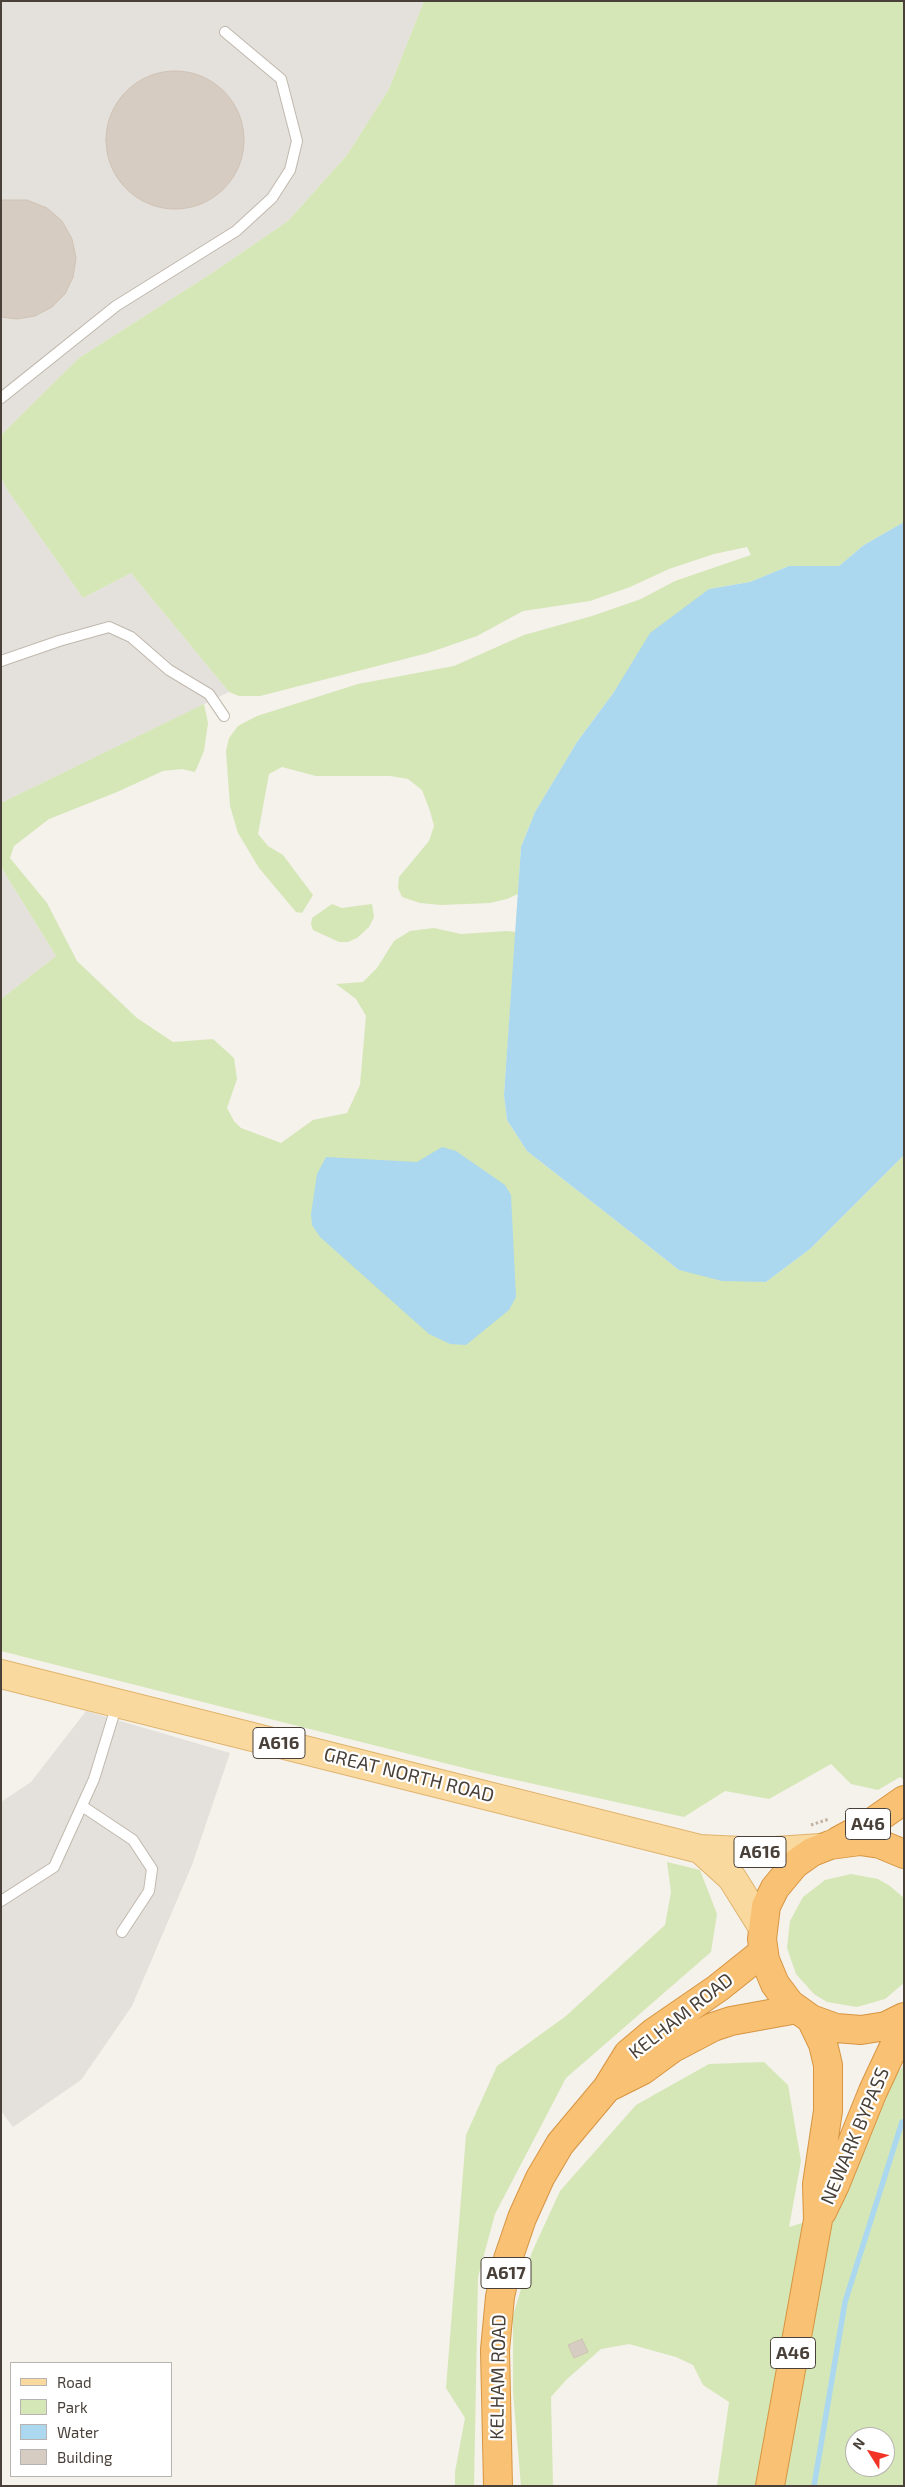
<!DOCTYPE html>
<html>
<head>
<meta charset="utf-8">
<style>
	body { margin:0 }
	#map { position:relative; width:905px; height:2487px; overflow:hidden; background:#f5f1eb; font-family:"Exo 2",sans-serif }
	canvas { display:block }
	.frame { position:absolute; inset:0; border:2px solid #494139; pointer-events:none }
	.legend { position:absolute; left:10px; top:2362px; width:162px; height:115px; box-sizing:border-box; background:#fff; border:1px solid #b6b3b0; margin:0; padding:6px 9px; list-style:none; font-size:15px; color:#494139 }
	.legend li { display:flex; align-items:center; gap:10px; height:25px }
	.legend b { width:25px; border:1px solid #b6b3b0 }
	.north { position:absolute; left:845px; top:2427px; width:50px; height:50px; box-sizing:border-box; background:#fff; border:1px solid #b6b3b0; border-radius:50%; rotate:306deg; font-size:14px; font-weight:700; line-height:20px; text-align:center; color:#494139 }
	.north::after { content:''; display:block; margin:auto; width:18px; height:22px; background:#f13426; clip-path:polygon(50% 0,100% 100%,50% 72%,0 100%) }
</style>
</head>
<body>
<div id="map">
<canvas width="905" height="2487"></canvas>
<div class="frame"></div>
<ul class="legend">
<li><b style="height:6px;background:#fad99f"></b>Road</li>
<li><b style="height:14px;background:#d5e7b6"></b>Park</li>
<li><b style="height:14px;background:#abd8ee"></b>Water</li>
<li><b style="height:14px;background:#d6ccc1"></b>Building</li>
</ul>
<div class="north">N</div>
</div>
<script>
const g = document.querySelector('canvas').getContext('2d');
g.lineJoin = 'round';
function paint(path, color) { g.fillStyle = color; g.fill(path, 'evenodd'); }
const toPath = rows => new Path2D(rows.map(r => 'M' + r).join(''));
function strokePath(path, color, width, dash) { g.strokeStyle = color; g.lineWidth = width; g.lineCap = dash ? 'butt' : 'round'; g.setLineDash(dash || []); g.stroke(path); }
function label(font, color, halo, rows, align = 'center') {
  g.font = font + ' "Exo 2",sans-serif'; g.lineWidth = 4.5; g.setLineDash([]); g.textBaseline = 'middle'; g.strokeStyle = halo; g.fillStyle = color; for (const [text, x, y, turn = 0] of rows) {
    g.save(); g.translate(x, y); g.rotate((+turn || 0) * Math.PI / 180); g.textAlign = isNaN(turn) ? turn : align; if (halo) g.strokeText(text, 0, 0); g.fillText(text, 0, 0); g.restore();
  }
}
const industrial = toPath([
	[1,1,424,1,389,89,347,155,288,221,212,273,79,358,1,435],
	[1,477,6,488,83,598,131,573,229,692,1,803],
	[1,867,56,956,1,999],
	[86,1711,230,1753,192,1865,132,2006,81,2080,13,2127,1,2111,1,1802,31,1782]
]);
const green = toPath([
	[424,1,904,1,904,522,864,545,839,566,789,566,750,582,709,589,614,692,577,742,535,812,521,847,518,894,507,899,490,903,441,905,420,903,402,897,398,888,399,877,429,841,434,826,430,811,422,790,408,779,390,776,316,776,282,767,269,774,258,834,268,846,283,855,313,895,302,913,296,912,259,868,238,833,230,806,226,751,229,738,238,726,257,716,358,684,454,666,524,635,592,616,641,599,675,581,751,555,747,547,714,554,669,569,630,587,590,601,523,611,477,636,428,653,260,696,239,696,229,692,131,573,83,598,6,488,1,477,1,435,79,358,212,273,288,221,347,155,389,89],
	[204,704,208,723,204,751,195,772,182,769,163,771,117,792,49,819,14,846,10,858,47,903,77,961,137,1018,173,1042,213,1039,234,1058,237,1079,227,1108,234,1121,241,1128,281,1143,313,1120,347,1113,360,1085,366,1016,356,999,336,984,363,982,377,968,394,941,410,931,434,928,461,934,507,931,516,932,504,1095,507,1120,527,1151,679,1270,766,1282,810,1249,904,1155,904,1780,900,1777,878,1790,851,1784,831,1764,769,1799,725,1791,684,1817,484,1773,1,1651,1,999,56,956,1,867,1,803],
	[332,904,342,908,372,904,374,917,369,927,357,938,348,942,339,942,313,930,311,924,312,918],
	[667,1862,700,1870,717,1914,711,1952,566,2078,495,2214,478,2277,474,2486,455,2486,455,2472,465,2418,446,2388,466,2135,497,2066,566,2016,665,1925,671,1892],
	[851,1874,878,1879,890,1886,904,1898,904,1983,885,1999,857,2007,827,2002,814,1994,796,1974,787,1948,790,1921,803,1897,825,1880],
	[764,2062,788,2085,801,2161,789,2227,836,2213,892,2080,904,2065,904,2486,717,2486,729,2402,703,2385,693,2365,676,2357,629,2344,601,2349,566,2380,551,2397,553,2486,521,2486,513,2392,513,2316,532,2252,560,2191,636,2105,709,2064],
	[855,2437,885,2437,885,2467,855,2467]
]);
const water = toPath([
	[904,522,904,1155,810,1249,766,1282,722,1281,679,1270,527,1151,507,1120,504,1095,521,847,535,812,577,742,614,692,650,633,709,589,750,582,789,566,839,566,864,545],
	[442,1147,456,1151,505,1185,511,1195,516,1297,509,1310,466,1345,450,1344,429,1334,320,1237,312,1225,311,1214,317,1174,326,1157,417,1162]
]);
const stream = toPath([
	[814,2486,845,2302,902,2122]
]);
const building = toPath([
	'106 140a69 69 0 1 1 138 0a69 69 0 1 1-138 0Z',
	[1,200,27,200,47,208,62,221,72,239,76,258,73,277,65,294,52,307,35,316,17,319,1,317,1,200],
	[582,2339,588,2352,574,2358,568,2345,582,2339]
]);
const path = toPath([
	[811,1825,829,1819]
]);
const lane = toPath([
	[1,398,116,306,236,231,272,198,290,170,297,141,281,79,225,32],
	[1,661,59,641,109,627,131,637,169,670,209,694,224,716],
	[82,1806,133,1840,152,1869,149,1891,122,1932],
	[1,1901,54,1867,94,1779,117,1704]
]);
const primary = toPath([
	[1,1674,700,1849,761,1852,821,1848],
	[700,1849,732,1878,762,1926]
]);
const highway = toPath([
	[838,1841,871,1823,904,1800],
	[904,1854,880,1844,860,1841,830,1845,812,1852,795,1864,775,1888,766,1906,762,1939,765,1960,775,1984,790,2004,811,2019,836,2028,861,2030,886,2026,904,2017],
	[607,2088,643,2070,673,2048,713,2027,731,2021,797,2009],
	[822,2212,835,2185,873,2091,904,2025],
	[498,2486,495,2350,500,2297,508,2259,522,2218,540,2178,560,2144,607,2088,628,2054,654,2032,718,1988,763,1952],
	[770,2486,818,2220,817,2184,828,2111,828,2065,823,2044,811,2019]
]);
const shields = [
	[279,1743,52],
	[868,1824,45],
	[760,1852,52],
	[506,2273,50],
	[793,2353,45]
];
const shieldNames = [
	["A616",279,1743],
	["A46",868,1824],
	["A616",760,1852],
	["A617",506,2273],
	["A46",793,2353]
];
const streetNames = [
	["GREAT NORTH ROAD",409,1775,14],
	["KELHAM ROAD",681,2016,-38],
	["NEWARK BYPASS",855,2136,-67],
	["KELHAM ROAD",498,2377,-89]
];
paint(industrial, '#e4e0dc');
paint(green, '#d5e7b6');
paint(water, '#abd8ee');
strokePath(stream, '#abd8ee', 5.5);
paint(building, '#d6ccc1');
strokePath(building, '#d0c3b4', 1);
strokePath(lane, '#c0b8ad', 12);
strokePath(primary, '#dfb46e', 30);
strokePath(highway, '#d79542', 30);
strokePath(path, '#c1b39f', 3, [2.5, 2.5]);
strokePath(lane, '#fff', 10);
strokePath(primary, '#fad99f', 28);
strokePath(highway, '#f8c173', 28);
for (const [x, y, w] of shields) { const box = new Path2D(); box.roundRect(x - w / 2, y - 15.5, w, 31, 4); g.fillStyle = '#fff'; g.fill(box); strokePath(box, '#494139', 1); }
label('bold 18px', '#494139', null, shieldNames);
label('19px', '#494139', '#fff', streetNames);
</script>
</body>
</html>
